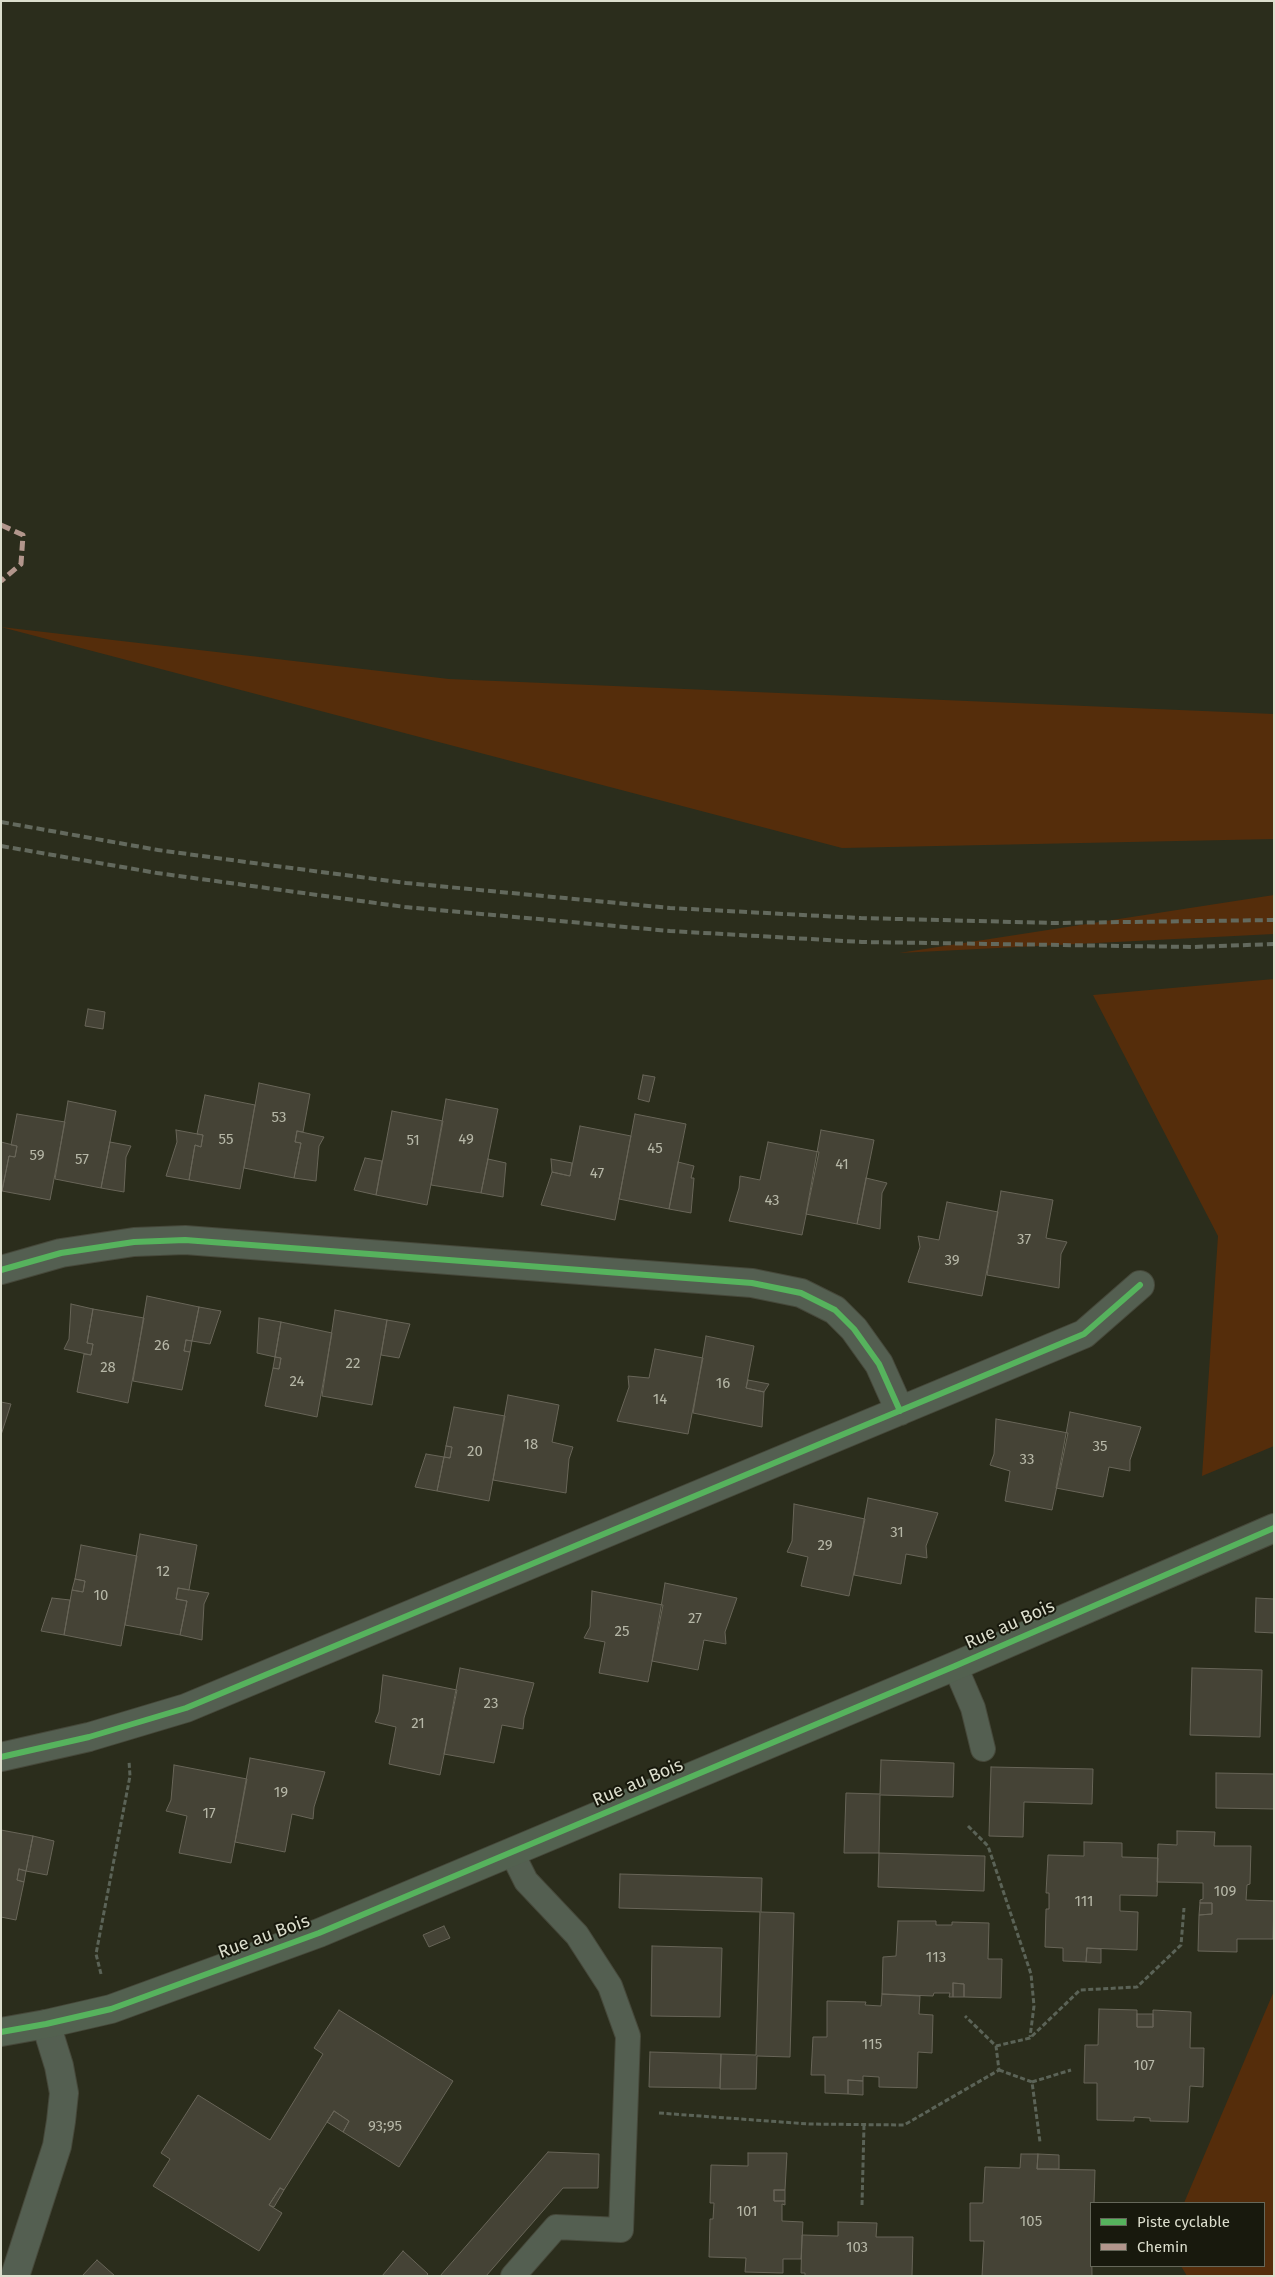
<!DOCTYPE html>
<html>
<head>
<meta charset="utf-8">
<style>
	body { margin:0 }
	#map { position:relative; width:1275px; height:2277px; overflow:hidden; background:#2b2d1c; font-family:"Fira Sans",sans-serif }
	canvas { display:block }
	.frame { position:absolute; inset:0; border:2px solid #dcdecd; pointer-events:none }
	.legend { position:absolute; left:1090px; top:2202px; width:175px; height:65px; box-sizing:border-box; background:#18190d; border:1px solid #66685a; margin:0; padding:6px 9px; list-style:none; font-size:15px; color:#dcdecd }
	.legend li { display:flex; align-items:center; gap:10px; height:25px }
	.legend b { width:25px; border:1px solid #66685a }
</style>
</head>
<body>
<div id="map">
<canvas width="1275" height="2277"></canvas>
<div class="frame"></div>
<ul class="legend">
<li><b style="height:6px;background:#56b35d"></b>Piste cyclable</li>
<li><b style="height:6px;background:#b2968c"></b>Chemin</li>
</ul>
</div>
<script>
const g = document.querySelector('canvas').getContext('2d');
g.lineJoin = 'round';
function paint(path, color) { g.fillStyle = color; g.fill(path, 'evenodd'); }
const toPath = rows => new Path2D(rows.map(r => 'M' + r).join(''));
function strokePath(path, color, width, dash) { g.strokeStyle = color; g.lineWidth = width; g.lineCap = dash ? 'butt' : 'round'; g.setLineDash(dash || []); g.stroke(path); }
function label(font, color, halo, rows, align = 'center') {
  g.font = font + ' "Fira Sans",sans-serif'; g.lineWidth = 4; g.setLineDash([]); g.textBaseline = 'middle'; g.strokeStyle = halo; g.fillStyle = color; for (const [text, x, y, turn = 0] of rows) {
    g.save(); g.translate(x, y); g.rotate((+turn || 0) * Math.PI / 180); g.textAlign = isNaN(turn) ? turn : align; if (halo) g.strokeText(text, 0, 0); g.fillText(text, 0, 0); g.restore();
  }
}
const green = toPath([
	[1,627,449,679,1274,714,1274,839,842,848],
	[1274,895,1274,934,899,953],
	[1274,979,1274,1446,1202,1476,1218,1236,1093,995],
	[1274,1991,1274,2276,1187,2276,1181,2266,1264,2266,1264,2203,1184,2203]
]);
const building = toPath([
	[88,1009,105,1012,103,1029,85,1026,88,1009],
	[643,1075,655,1077,649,1102,638,1099,643,1075],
	[259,1083,310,1094,303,1132,297,1131,295,1142,301,1143,294,1178,244,1168,259,1083],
	[205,1095,255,1105,240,1189,189,1180,195,1145,201,1147,203,1135,197,1134,205,1095],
	[446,1099,498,1109,481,1193,431,1185,446,1099],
	[68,1101,116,1111,101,1188,55,1179,68,1101],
	[392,1111,443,1121,427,1205,376,1195,392,1111],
	[17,1114,65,1122,50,1200,2,1191,9,1156,15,1157,17,1146,11,1145,17,1114],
	[635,1114,686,1124,669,1209,619,1199,635,1114],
	[580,1126,631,1136,615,1220,541,1205,552,1172,570,1176,580,1126],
	[176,1130,203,1135,201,1147,195,1145,189,1180,166,1176,177,1142,176,1130],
	[821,1130,874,1140,857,1224,806,1214,821,1130],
	[297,1131,324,1137,319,1146,316,1181,294,1178,301,1143,295,1142,297,1131],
	[1,1142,17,1146,15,1157,9,1156,2,1191,1,1142],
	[110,1142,131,1146,126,1157,124,1192,101,1188,110,1142],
	[768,1142,819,1152,802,1235,729,1221,739,1188,740,1176,760,1180,768,1142],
	[365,1158,382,1161,376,1195,354,1190,365,1158],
	[488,1159,506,1163,503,1197,481,1193,488,1159],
	[551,1159,572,1163,570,1176,552,1172,551,1159],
	[678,1162,694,1166,691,1178,694,1178,691,1213,669,1209,678,1162],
	[866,1178,887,1183,882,1193,880,1229,857,1224,866,1178],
	[1001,1191,1053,1200,1046,1238,1067,1242,1061,1254,1059,1288,987,1275,1001,1191],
	[947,1202,998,1212,982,1296,908,1282,920,1247,918,1236,939,1240,947,1202],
	[147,1296,199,1307,192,1341,186,1340,184,1351,190,1352,182,1390,133,1381,147,1296],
	[71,1304,93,1309,87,1343,93,1344,91,1355,64,1349,69,1339,71,1304],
	[199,1307,221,1311,210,1344,192,1341,199,1307],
	[93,1309,144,1318,128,1403,77,1392,84,1354,91,1355,93,1344,87,1343,93,1309],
	[335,1310,387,1320,372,1405,322,1396,335,1310],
	[259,1318,281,1322,275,1357,257,1353,259,1318],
	[387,1320,410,1324,399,1358,381,1355,387,1320],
	[281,1322,332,1333,317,1417,265,1406,273,1368,279,1369,281,1358,275,1357,281,1322],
	[706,1336,754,1346,746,1388,764,1392,762,1427,693,1413,706,1336],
	[186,1340,192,1341,190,1352,184,1351,186,1340],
	[655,1349,703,1358,688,1434,617,1421,629,1387,628,1376,649,1378,655,1349],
	[275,1357,281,1358,279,1369,273,1368,275,1357],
	[748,1380,769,1384,764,1392,746,1388,748,1380],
	[508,1395,559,1405,552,1442,573,1447,569,1459,566,1493,493,1480,508,1395],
	[1,1402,11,1404,1,1435,1,1402],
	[454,1407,505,1416,489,1501,437,1491,444,1457,450,1458,452,1447,446,1446,454,1407],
	[1070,1412,1141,1427,1130,1460,1130,1471,1109,1467,1103,1497,1056,1488,1070,1412],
	[996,1419,1068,1433,1052,1510,1005,1501,1010,1471,990,1465,994,1454,996,1419],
	[446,1446,452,1447,450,1458,444,1457,446,1446],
	[426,1454,444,1457,437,1491,415,1487,426,1454],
	[868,1498,938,1513,926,1546,927,1558,906,1554,901,1584,854,1575,868,1498],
	[794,1504,865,1519,849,1596,801,1586,808,1557,787,1552,792,1541,794,1504],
	[140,1534,197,1545,189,1590,178,1588,176,1599,187,1601,180,1635,125,1625,140,1534],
	[81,1545,137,1556,121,1646,64,1635,72,1590,83,1592,85,1581,75,1579,81,1545],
	[75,1579,85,1581,83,1592,72,1590,75,1579],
	[665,1583,737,1598,725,1632,726,1644,704,1640,698,1670,652,1661,665,1583],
	[178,1588,209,1593,204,1604,202,1640,180,1635,187,1601,176,1599,178,1588],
	[592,1591,663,1605,648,1682,599,1673,605,1642,584,1638,590,1627,592,1591],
	[52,1598,70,1600,64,1635,41,1631,52,1598],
	[1256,1598,1274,1599,1274,1633,1255,1632,1256,1598],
	[460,1668,534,1683,524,1718,523,1729,502,1725,494,1763,444,1754,460,1668],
	[1192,1668,1262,1670,1260,1737,1190,1735,1192,1668],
	[383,1675,457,1690,440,1775,389,1764,396,1727,375,1722,379,1712,383,1675],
	[250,1758,325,1772,314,1807,313,1819,292,1814,285,1852,235,1842,250,1758],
	[881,1760,954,1763,953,1797,880,1795,879,1853,844,1853,846,1793,880,1794,881,1760],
	[174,1765,247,1779,231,1863,179,1853,187,1816,166,1811,171,1800,174,1765],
	[991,1767,1093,1769,1092,1804,1024,1802,1023,1837,989,1836,991,1767],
	[1216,1773,1274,1774,1274,1809,1216,1808,1216,1773],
	[1,1830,33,1836,26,1871,19,1869,17,1880,24,1882,16,1920,1,1917,1,1830],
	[1177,1831,1215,1832,1214,1846,1251,1846,1250,1884,1247,1885,1246,1900,1274,1901,1273,1939,1237,1939,1237,1952,1198,1951,1199,1915,1212,1914,1212,1903,1200,1903,1200,1900,1203,1899,1203,1883,1157,1882,1158,1844,1177,1845,1177,1831],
	[33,1836,54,1841,47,1875,26,1871,33,1836],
	[1084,1842,1122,1843,1122,1857,1158,1858,1157,1896,1120,1895,1120,1911,1138,1912,1137,1950,1087,1948,1086,1962,1063,1961,1063,1948,1045,1947,1046,1909,1049,1909,1049,1893,1046,1893,1048,1855,1084,1856,1084,1842],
	[879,1853,985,1856,984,1891,878,1887,879,1853],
	[19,1869,26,1871,24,1882,17,1880,19,1869],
	[620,1874,762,1878,761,1912,794,1913,790,2057,757,2056,756,2089,720,2089,721,2054,756,2055,760,1912,619,1908,620,1874],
	[1200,1903,1212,1903,1212,1914,1199,1915,1200,1903],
	[898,1921,936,1921,936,1925,952,1925,952,1922,989,1923,988,1959,1002,1959,1001,1998,964,1997,964,1984,953,1983,953,1997,949,1997,950,1993,934,1993,933,1996,882,1994,883,1957,896,1956,898,1921],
	[444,1926,450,1938,429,1947,423,1935,444,1926],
	[652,1946,722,1948,720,2017,651,2016,652,1946],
	[1087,1948,1101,1949,1101,1963,1086,1962,1087,1948],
	[953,1983,964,1984,964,1997,953,1997,953,1983],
	[882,1994,920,1996,919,2014,933,2015,932,2053,918,2052,917,2088,879,2087,879,2077,863,2076,863,2081,848,2080,848,2094,825,2093,825,2075,811,2075,813,2037,827,2037,827,2001,866,2002,865,2005,881,2006,882,1994],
	[1099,2009,1137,2010,1137,2027,1153,2027,1153,2010,1191,2012,1190,2048,1204,2048,1203,2087,1190,2086,1188,2122,1150,2121,1150,2118,1134,2117,1134,2121,1097,2120,1097,2083,1084,2083,1085,2045,1098,2045,1099,2009],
	[339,2010,453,2081,399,2167,343,2132,349,2121,334,2111,284,2190,280,2188,269,2205,282,2213,259,2251,153,2186,170,2159,161,2153,198,2095,270,2140,323,2054,314,2048,339,2010],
	[1137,2014,1153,2014,1153,2027,1137,2027,1137,2014],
	[650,2052,721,2054,720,2088,649,2087,650,2052],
	[848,2080,863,2081,863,2095,848,2094,848,2080],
	[334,2111,349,2121,343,2132,327,2122,334,2111],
	[548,2152,599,2154,598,2188,563,2188,486,2276,440,2276,548,2152],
	[748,2153,787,2153,785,2190,774,2190,774,2201,785,2201,785,2205,782,2204,782,2221,803,2222,801,2259,783,2259,783,2273,745,2272,746,2258,709,2257,710,2219,713,2219,714,2203,710,2203,711,2165,748,2166,748,2153],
	[1021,2154,1038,2154,1037,2169,1095,2170,1094,2203,1091,2203,1092,2276,982,2276,984,2241,970,2241,970,2203,983,2203,985,2167,1020,2168,1021,2154],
	[1038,2154,1059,2155,1059,2169,1037,2169,1038,2154],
	[280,2188,284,2190,274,2207,269,2205,280,2188],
	[774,2190,785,2190,785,2201,774,2201,774,2190],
	[838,2222,877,2223,876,2237,913,2237,912,2276,805,2276,805,2273,801,2273,802,2235,838,2236,838,2222],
	[403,2251,428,2274,426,2276,382,2276,403,2251],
	[97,2260,115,2276,82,2276,97,2260]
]);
const path = toPath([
	[968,1826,988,1846,1031,1974,1034,2006,1030,2037],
	[101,1974,96,1954,130,1776,129,1761],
	[996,2046,1030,2038,1080,1990,1137,1987,1181,1945,1184,1908],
	[999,2070,1032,2082,1040,2142],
	[1032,2082,1071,2070],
	[659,2113,809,2124,904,2125,999,2070,996,2046,965,2016],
	[862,2205,864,2125]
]);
const lane = toPath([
	[955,1666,973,1708,983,1749],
	[512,1853,526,1881,577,1935,610,1986,628,2036,621,2230,556,2227,513,2276]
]);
const street = toPath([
	[1,1270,61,1253,134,1242,185,1240,752,1283,801,1293,835,1310,854,1329,879,1364,900,1411],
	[1,1757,89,1737,186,1708,1084,1334,1140,1285],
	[15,2276,57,2146,61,2121,64,2093,59,2066,46,2024]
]);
const secondary = toPath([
	[1,2032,46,2024,111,2009,319,1933,955,1666,1274,1528]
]);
const rail = toPath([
	[1,822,158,850,268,865,406,883,670,908,861,918,1054,923,1274,920],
	[1,846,157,873,405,907,670,931,862,942,1192,947,1274,944]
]);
const quiet = toPath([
	[1,525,23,535,21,564,1,581]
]);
const cycleway = toPath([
	[1,1270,61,1253,134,1242,185,1240,752,1283,801,1293,835,1310,854,1329,879,1364,900,1411],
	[1,1757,89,1737,186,1708,1084,1334,1140,1285],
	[1,2032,46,2024,111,2009,319,1933,955,1666,1274,1528]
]);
const numberNames = [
	["53",279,1118],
	["55",226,1140],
	["49",466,1140],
	["51",413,1141],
	["45",655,1149],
	["59",37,1156],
	["57",82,1160],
	["41",842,1165],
	["47",597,1174],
	["43",772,1201],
	["37",1024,1240],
	["39",952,1261],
	["26",162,1346],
	["22",353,1364],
	["28",108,1368],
	["24",297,1382],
	["16",723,1384],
	["14",660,1400],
	["18",531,1445],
	["35",1100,1447],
	["20",475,1452],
	["33",1027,1460],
	["31",897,1533],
	["29",825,1546],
	["12",163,1572],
	["10",101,1596],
	["27",695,1619],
	["25",622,1632],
	["23",491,1704],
	["21",418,1724],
	["19",281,1793],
	["17",209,1814],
	["109",1225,1892],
	["111",1084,1902],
	["113",936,1958],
	["115",872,2045],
	["107",1144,2066],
	["93;95",385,2127],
	["101",747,2212],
	["105",1031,2222],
	["103",857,2248]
];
const streetNames = [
	["Rue au Bois",1010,1625,-24],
	["Rue au Bois",638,1783,-23],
	["Rue au Bois",264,1937,-20]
];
paint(green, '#552d0b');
paint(building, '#454336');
strokePath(building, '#686558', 1);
strokePath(lane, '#46483a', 26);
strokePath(street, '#46483a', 30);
strokePath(secondary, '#46483a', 30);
strokePath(path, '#5b6357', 3, [5, 2.5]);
strokePath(lane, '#545f51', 24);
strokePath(street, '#545f51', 28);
strokePath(secondary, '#536150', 28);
strokePath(rail, '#63695d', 4, [8, 4]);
strokePath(quiet, '#b2968c', 5, [10, 5]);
strokePath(cycleway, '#56b35d', 6);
label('15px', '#b6b7a7', null, numberNames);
label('18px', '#dcdecd', '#18190d', streetNames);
</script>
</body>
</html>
